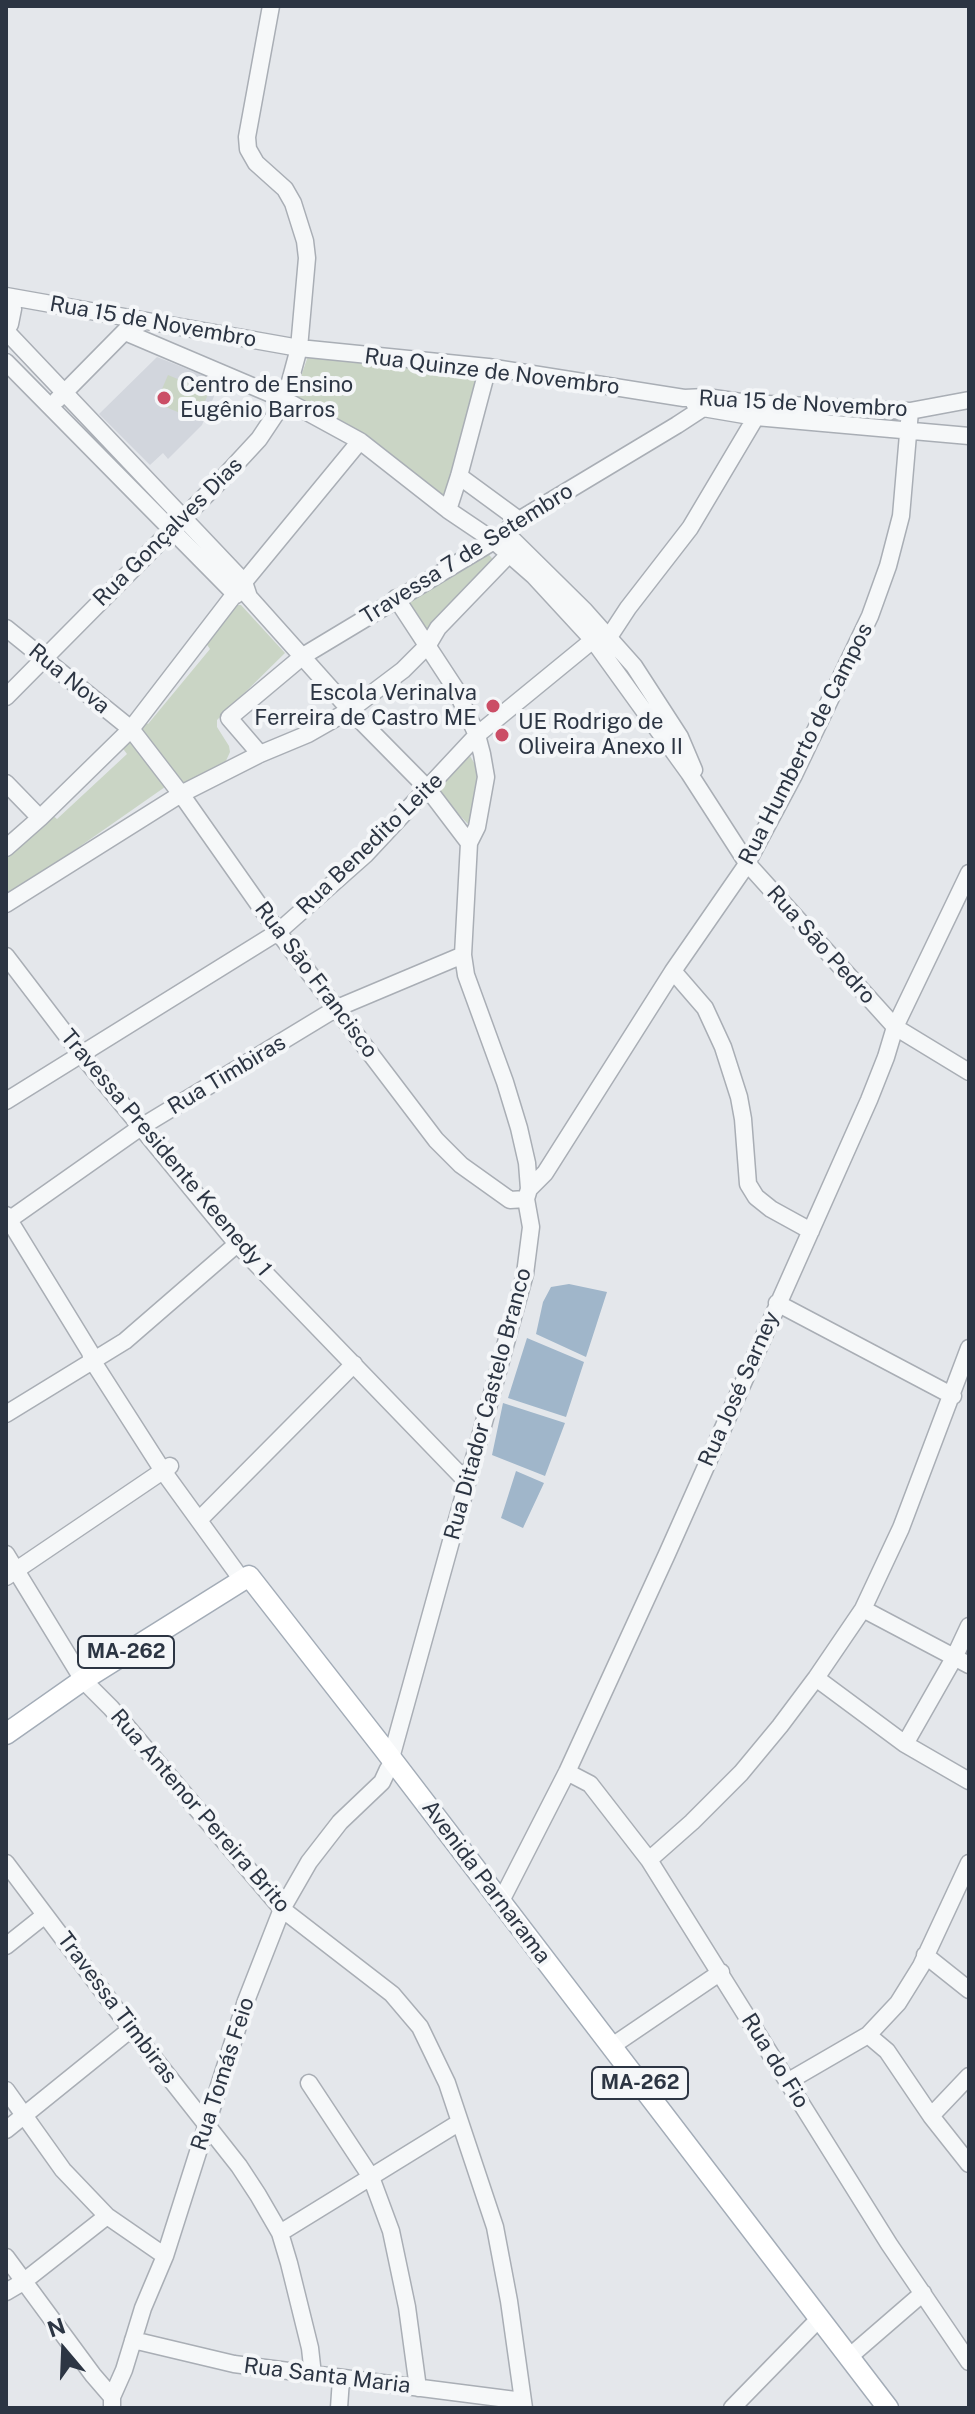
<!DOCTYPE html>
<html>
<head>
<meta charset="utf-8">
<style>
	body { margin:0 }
	#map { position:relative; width:975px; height:2414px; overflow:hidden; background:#e4e7eb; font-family:"Public Sans",sans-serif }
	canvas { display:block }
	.frame { position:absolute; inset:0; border:8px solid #2c3543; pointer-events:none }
	.north { position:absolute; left:24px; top:2310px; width:80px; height:80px; -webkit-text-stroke:6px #f4f6f8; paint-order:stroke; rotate:341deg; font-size:22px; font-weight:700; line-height:32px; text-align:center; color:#2c3543 }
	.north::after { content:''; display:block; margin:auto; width:28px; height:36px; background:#2c3543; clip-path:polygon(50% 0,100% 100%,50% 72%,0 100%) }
</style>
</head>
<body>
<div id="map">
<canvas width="975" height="2414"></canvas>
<div class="frame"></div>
<div class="north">N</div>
</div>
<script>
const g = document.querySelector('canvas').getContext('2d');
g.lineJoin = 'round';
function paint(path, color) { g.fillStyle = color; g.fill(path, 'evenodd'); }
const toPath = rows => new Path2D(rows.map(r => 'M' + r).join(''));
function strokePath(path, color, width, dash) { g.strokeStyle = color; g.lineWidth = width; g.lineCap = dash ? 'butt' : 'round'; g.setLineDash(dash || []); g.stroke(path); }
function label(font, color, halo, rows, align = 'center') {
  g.font = font + ' "Public Sans",sans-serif'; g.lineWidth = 8; g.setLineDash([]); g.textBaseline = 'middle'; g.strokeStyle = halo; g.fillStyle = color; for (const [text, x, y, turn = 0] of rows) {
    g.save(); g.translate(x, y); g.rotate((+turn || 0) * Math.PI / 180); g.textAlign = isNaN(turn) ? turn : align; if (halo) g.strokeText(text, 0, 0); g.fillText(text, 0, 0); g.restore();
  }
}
const built = toPath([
	[157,357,220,382,202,425,168,459,163,453,150,465,99,414]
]);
const green = toPath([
	[308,356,479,373,451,485,444,497,437,494,294,397],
	[168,375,209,392,197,420,156,403],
	[486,551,495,562,430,633,425,632,401,603],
	[238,605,241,605,285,653,217,720,217,727,229,746,230,752,225,763,181,785,136,725,142,718,148,724,210,649,205,642],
	[131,740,165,787,6,898,6,854,50,813,57,819,127,754,121,746],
	[470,756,479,771,470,826,439,794,439,788,464,757]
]);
const water = toPath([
	[569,1284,607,1292,586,1357,536,1334,543,1302,551,1287],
	[527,1338,584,1362,566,1417,508,1398],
	[503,1403,565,1423,545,1476,492,1455],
	[516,1471,544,1483,523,1528,501,1518]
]);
const minor = toPath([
	[6,296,299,348,488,367,684,398,706,397,748,403,910,411,969,400],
	[6,296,13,309,10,324,6,331],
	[6,331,244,582,249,597,350,710,428,789,469,843],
	[125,332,285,400,360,441,448,510,494,541,534,576,593,640,689,773,747,863,895,1027,969,1072],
	[6,362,236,595],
	[57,400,131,325],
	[694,403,703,408,756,417,969,436],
	[459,476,519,520],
	[448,510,459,476,488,367],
	[512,539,585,611,634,666,680,737,694,770],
	[6,628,131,729,181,794,278,932,436,1140,461,1165,510,1200,526,1199],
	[609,637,628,608,690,528,756,417],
	[6,697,222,479,259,439,285,400,299,348,307,258,305,241,293,203,285,189,256,163,248,149,247,137,271,6],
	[260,754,229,718,303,656,494,541,519,520,677,425,703,408,706,397],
	[6,783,40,818],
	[6,848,40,818,131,729,244,582,360,441],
	[6,904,181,794,260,754,308,734,350,710,403,670,428,645,438,628,518,545],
	[6,956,80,1053,237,1244,467,1482],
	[673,971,705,1008,723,1047,739,1097,743,1119,748,1184,756,1197,771,1209,811,1231],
	[6,1101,278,932,365,855,477,735,593,640],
	[529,1189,545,1173,673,971,745,867,794,775,870,616,888,566,901,516,910,411],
	[6,1215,90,1352,92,1360,163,1471,242,1580],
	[6,1222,141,1127,337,1008,463,955],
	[777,1303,953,1396],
	[6,1414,125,1341,237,1244],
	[199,1520,354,1364],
	[6,1554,83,1680,111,1708,282,1909,392,1994,420,2027,447,2083,495,2227,509,2301,524,2408],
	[6,1577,170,1466],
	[863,1609,969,1665],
	[816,1678,905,1744,969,1781],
	[905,1744,954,1658,969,1626],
	[391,1758,525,1274,531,1227,526,1199,529,1189,527,1163,519,1128,505,1082,466,975,463,955,469,843,477,827,486,777,482,754,477,735,455,688,396,598],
	[567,1772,590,1784,649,1860,889,2244,969,2362],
	[649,1860,692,1822,741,1773,780,1726,816,1678,863,1609,901,1528,969,1348],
	[6,1863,131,2029,239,2166,258,2195,280,2233,289,2263,310,2348,313,2375],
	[501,1901,567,1772,667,1554,869,1100,886,1057,895,1027,969,873],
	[6,1946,45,1915],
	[925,1955,969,1990],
	[868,2035,887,2051,931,2116,969,2164],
	[612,2046,721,1972],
	[787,2082,868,2035,898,2003,921,1966,969,1863],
	[309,2083,371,2177,391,2231,407,2307,418,2388],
	[6,2090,63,2170,107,2216,165,2256],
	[931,2116,969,2076],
	[6,2130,131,2029],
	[280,2233,460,2122],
	[6,2257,93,2375,112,2397],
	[6,2292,23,2282,107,2216],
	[133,2340,234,2364,523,2401],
	[849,2357,923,2293],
	[112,2408,112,2397,124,2370,143,2308,165,2256,246,2001,282,1909,309,1862,340,1822,382,1782,388,1769],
	[339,2408,341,2379],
	[732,2408,813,2325]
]);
const major = toPath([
	[6,1734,83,1680,249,1576,384,1749,888,2408]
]);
const markers = [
	[164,398,8,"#cb4e66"],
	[493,706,8,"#cb4e66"],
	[502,735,8,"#cb4e66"]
];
const shields = [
	[126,1652,96],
	[640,2083,96]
];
const shieldNames = [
	["MA-262",126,1652],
	["MA-262",640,2083]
];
const streetNames = [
	["Rua 15 de Novembro",153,322,10],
	["Rua Quinze de Novembro",492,372,7],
	["Rua 15 de Novembro",803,404,3],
	["Rua Gonçalves Dias",168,532,-45],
	["Travessa 7 de Setembro",467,554,-32],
	["Rua Nova",69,679,39],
	["Rua Humberto de Campos",806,744,-63],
	["Rua Benedito Leite",370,844,-44],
	["Rua São Pedro",821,945,48],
	["Rua São Francisco",316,980,53],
	["Rua Timbiras",227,1075,-31],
	["Travessa Presidente Keenedy 1",166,1153,50],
	["Rua José Sarney",739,1389,-66],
	["Rua Ditador Castelo Branco",488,1404,-75],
	["Rua Antenor Pereira Brito",200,1811,49],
	["Avenida Parnarama",486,1882,53],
	["Travessa Timbiras",117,2008,53],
	["Rua do Fio",775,2061,58],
	["Rua Tomás Feio",223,2074,-72],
	["Rua Santa Maria",327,2376,7]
];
const poiNames = [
	["Centro de Ensino",180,385],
	["Eugênio Barros",180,410],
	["Escola Verinalva",477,693,"right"],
	["Ferreira de Castro ME",477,718,"right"],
	["UE Rodrigo de",518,722],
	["Oliveira Anexo II",518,747]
];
paint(built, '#d2d6dd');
paint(green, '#cad5c5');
paint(water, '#a0b6ca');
strokePath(minor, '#a9aeb5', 19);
strokePath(major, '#a3acb7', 23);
strokePath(minor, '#f6f8f9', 16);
strokePath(major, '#fff', 20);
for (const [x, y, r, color] of markers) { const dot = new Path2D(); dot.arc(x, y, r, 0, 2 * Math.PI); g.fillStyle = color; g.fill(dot); strokePath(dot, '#f4f6f8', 3); }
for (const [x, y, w] of shields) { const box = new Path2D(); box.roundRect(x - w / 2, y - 16, w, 32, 6); g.fillStyle = '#f4f6f8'; g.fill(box); strokePath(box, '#2c3543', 2); }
label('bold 20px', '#2c3543', null, shieldNames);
label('22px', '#2c3543', '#f4f6f8', streetNames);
label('22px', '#2c3543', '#f4f6f8', poiNames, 'left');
</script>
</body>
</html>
